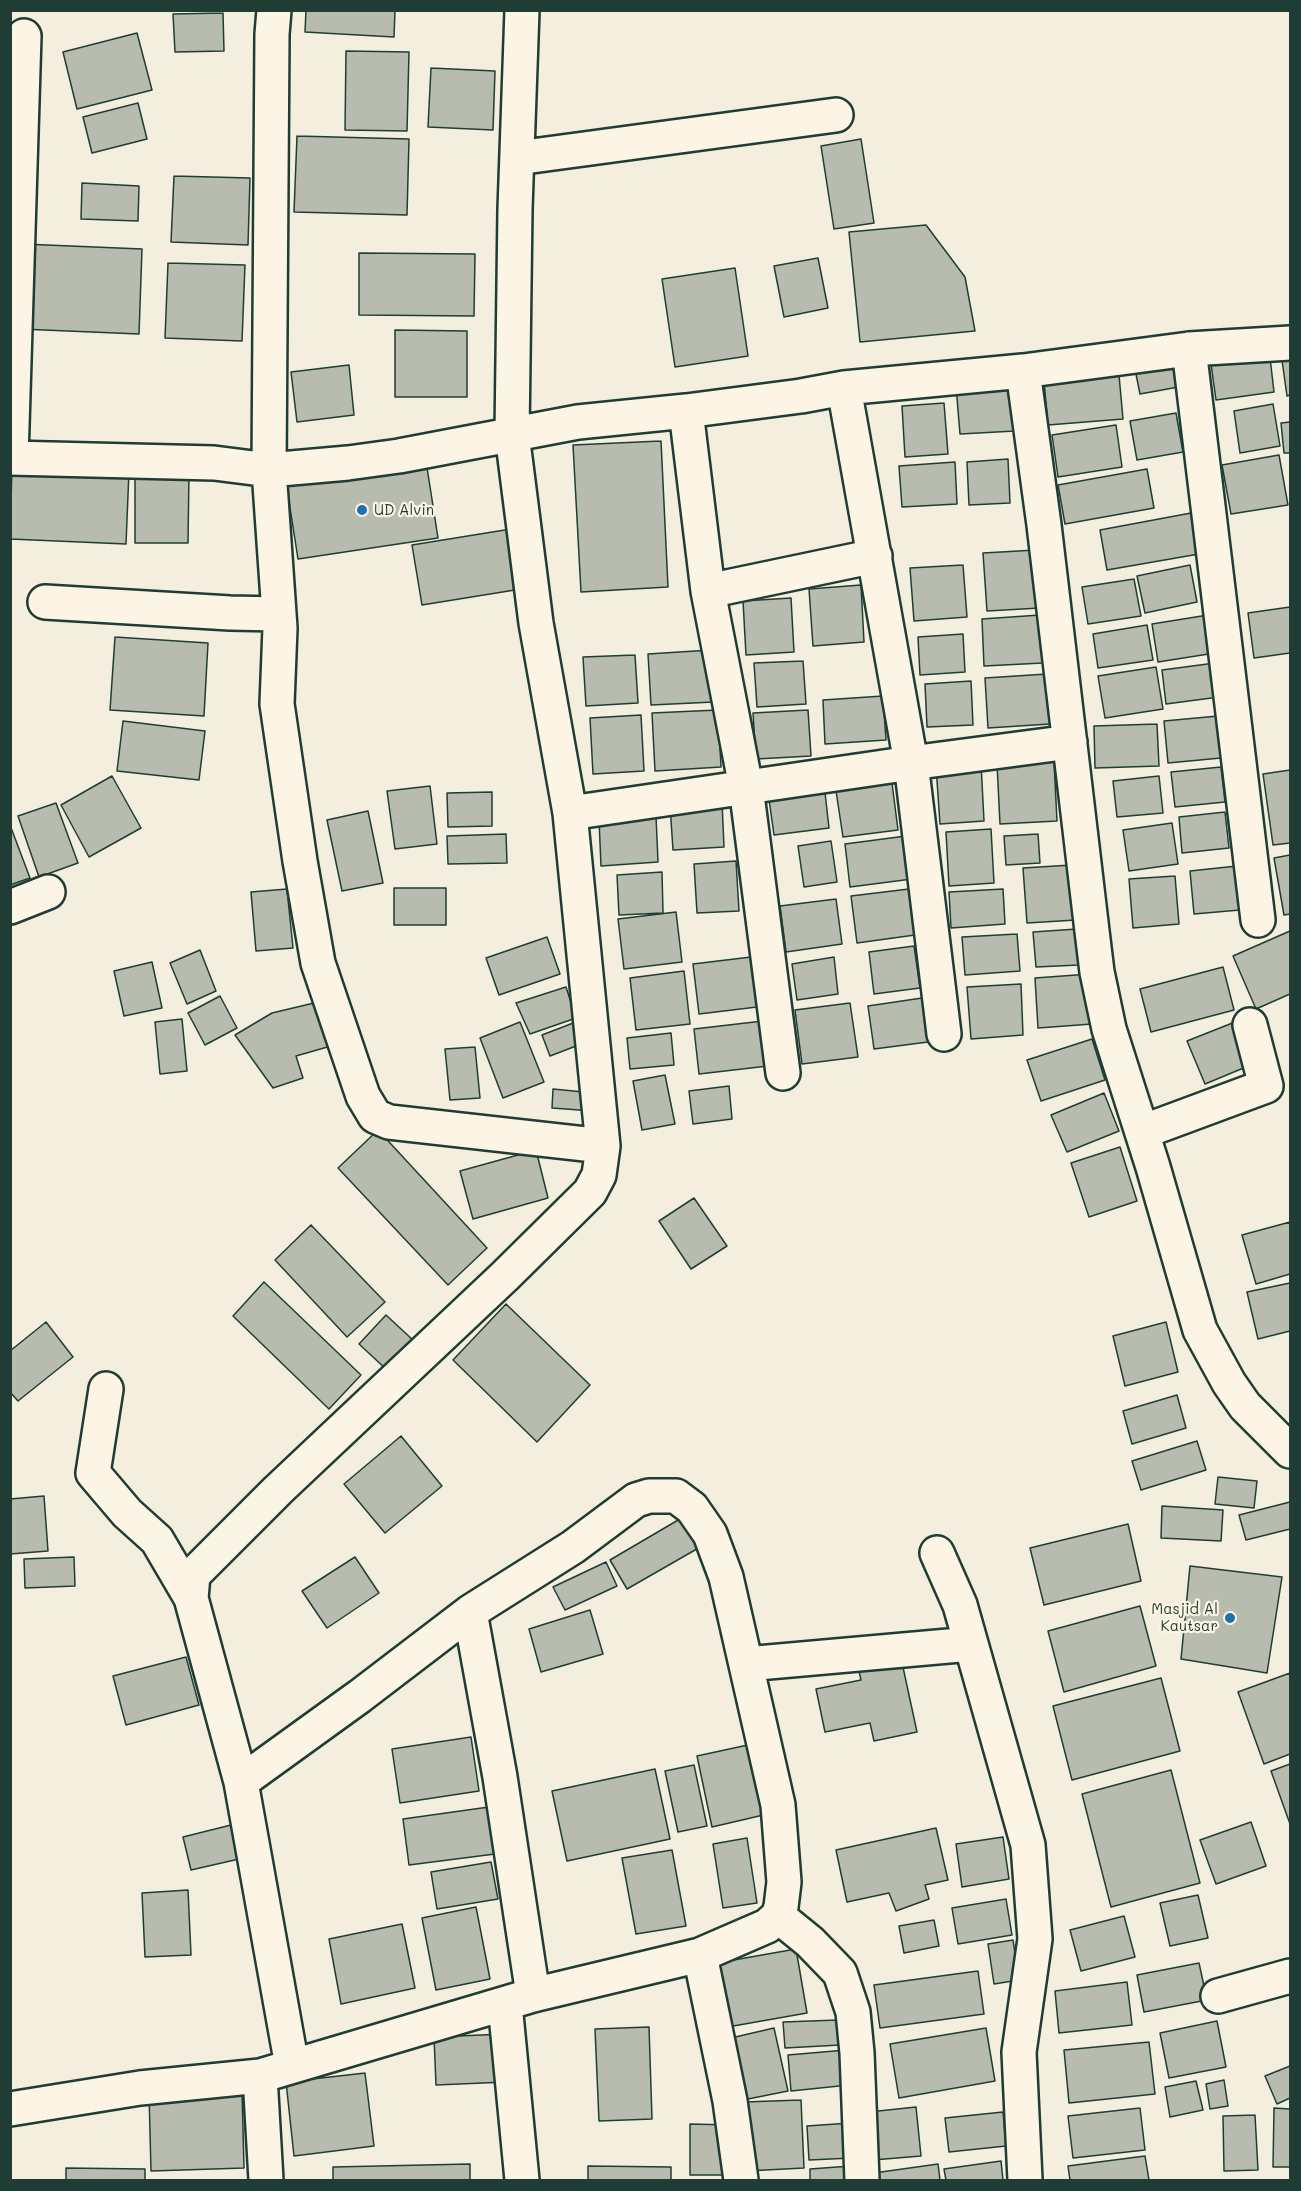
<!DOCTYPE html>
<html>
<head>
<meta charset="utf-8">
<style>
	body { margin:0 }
	#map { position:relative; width:1301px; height:2191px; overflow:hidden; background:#f3eede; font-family:Mali,sans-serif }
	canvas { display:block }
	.frame { position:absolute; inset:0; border:12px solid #1f3d34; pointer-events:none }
</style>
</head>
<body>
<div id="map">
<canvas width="1301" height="2191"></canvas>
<div class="frame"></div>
</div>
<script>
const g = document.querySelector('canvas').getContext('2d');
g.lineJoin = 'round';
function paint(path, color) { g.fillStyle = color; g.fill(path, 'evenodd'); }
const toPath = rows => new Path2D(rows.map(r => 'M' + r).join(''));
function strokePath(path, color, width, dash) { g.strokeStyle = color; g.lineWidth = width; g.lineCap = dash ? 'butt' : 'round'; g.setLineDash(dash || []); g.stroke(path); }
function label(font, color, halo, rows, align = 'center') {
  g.font = font + ' Mali,sans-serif'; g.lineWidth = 4.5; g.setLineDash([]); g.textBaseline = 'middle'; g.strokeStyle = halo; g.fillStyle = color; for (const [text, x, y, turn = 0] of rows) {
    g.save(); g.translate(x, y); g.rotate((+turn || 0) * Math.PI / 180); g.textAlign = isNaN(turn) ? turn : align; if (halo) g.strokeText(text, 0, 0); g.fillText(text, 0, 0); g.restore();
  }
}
const building = toPath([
	[306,10,395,10,394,37,305,32,306,10],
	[223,13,224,51,175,52,173,14,223,13],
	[137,33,152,90,77,109,63,52,137,33],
	[346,51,409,52,407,131,345,130,346,51],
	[431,68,495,71,493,130,428,127,431,68],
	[138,103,147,139,92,153,83,117,138,103],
	[297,136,409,139,407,215,294,212,297,136],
	[861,139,874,223,834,229,821,146,861,139],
	[174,176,250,178,248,245,171,242,174,176],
	[82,183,139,186,138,221,81,219,82,183],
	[926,225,965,277,975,331,860,342,849,232,926,225],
	[23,244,142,249,139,334,20,329,23,244],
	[359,253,475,254,474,316,359,315,359,253],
	[818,258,828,308,784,317,774,266,818,258],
	[168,263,245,265,242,341,165,338,168,263],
	[735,268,748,356,675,367,662,279,735,268],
	[395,330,467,331,467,397,395,397,395,330],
	[1269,349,1274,392,1216,400,1210,357,1269,349],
	[1179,352,1184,386,1140,394,1133,359,1179,352],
	[1290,352,1290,395,1287,396,1281,353,1290,352],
	[1118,364,1123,419,1048,425,1043,370,1118,364],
	[349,365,354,415,297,422,291,372,349,365],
	[1012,383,1015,431,960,434,956,386,1012,383],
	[944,403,948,454,905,457,902,406,944,403],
	[1273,404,1280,446,1240,453,1234,411,1273,404],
	[1176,413,1183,452,1137,460,1130,421,1176,413],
	[1290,422,1290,453,1284,453,1281,423,1290,422],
	[1116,425,1122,467,1058,477,1052,435,1116,425],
	[661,441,668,587,581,592,573,445,661,441],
	[1279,455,1288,505,1231,514,1222,465,1279,455],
	[1008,459,1010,503,969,505,967,462,1008,459],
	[426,461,438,538,298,559,286,482,426,461],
	[955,462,957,504,902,507,899,466,955,462],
	[12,466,129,471,126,544,10,539,12,466],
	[1147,469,1154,508,1065,524,1058,485,1147,469],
	[135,471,189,472,188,543,135,543,135,471],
	[1191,513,1199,554,1107,570,1100,530,1191,513],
	[511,529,521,589,422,605,412,545,511,529],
	[1036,550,1040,608,987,611,983,553,1036,550],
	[963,565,967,617,914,621,910,568,963,565],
	[1190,565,1197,602,1145,613,1137,576,1190,565],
	[1134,579,1141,616,1088,624,1082,587,1134,579],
	[861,585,864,642,813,646,809,589,861,585],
	[791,598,794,652,746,655,743,601,791,598],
	[1290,607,1290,653,1254,658,1248,613,1290,607],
	[1040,615,1043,663,984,666,982,619,1040,615],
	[1208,615,1215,653,1158,662,1152,624,1208,615],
	[1147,625,1153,660,1098,668,1093,634,1147,625],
	[963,634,965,672,920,675,918,637,963,634],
	[115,637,208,643,204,716,110,710,115,637],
	[711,650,714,702,651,705,648,654,711,650],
	[635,655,638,703,586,706,583,657,635,655],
	[803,661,806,704,757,707,754,663,803,661],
	[1215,663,1219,697,1166,704,1162,670,1215,663],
	[1156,667,1163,709,1105,718,1098,676,1156,667],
	[1047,674,1050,724,988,728,985,678,1047,674],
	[971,681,973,725,927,727,925,684,971,681],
	[883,696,886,740,825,744,823,700,883,696],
	[718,710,721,767,655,771,652,713,718,710],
	[808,710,811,756,756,759,753,713,808,710],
	[641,715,644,771,593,774,590,718,641,715],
	[1218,716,1221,758,1168,763,1164,721,1218,716],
	[123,721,205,731,199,780,117,771,123,721],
	[1157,724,1159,766,1095,768,1094,726,1157,724],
	[1054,761,1057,821,1000,824,997,764,1054,761],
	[981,763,984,821,940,824,936,766,981,763],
	[1221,767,1225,802,1175,807,1171,772,1221,767],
	[1290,770,1290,843,1273,845,1263,774,1290,770],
	[112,776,141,828,89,857,61,805,112,776],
	[1159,776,1163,813,1117,817,1113,781,1159,776],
	[892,783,898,830,843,837,836,791,892,783],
	[824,784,829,828,774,835,768,792,824,784],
	[430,786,437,844,395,849,387,791,430,786],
	[492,792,492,826,448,827,447,793,492,792],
	[722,802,724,847,673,850,670,805,722,802],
	[56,803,78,863,39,877,18,816,56,803],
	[368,811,383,883,342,891,327,820,368,811],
	[1225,812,1229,848,1182,853,1179,817,1225,812],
	[656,816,658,862,601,866,599,820,656,816],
	[1172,823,1178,864,1129,871,1123,830,1172,823],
	[10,825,30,878,10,885,10,825],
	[991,829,994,883,949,886,946,832,991,829],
	[506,834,507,863,448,864,447,836,506,834],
	[1038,834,1040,863,1006,865,1004,836,1038,834],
	[906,836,912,879,850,887,845,844,906,836],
	[831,841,837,882,804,887,798,846,831,841],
	[1290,855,1290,914,1284,915,1274,858,1290,855],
	[736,861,739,911,697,913,694,864,736,861],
	[1072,865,1076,920,1027,923,1023,868,1072,865],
	[1237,866,1240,910,1194,914,1190,871,1237,866],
	[662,872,663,913,619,915,617,875,662,872],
	[1175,876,1179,924,1133,928,1129,879,1175,876],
	[394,888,446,888,446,925,394,925,394,888],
	[287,889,293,948,256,951,251,892,287,889],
	[909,889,915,935,857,943,851,896,909,889],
	[1003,889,1005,924,951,928,949,892,1003,889],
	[836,899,842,944,786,952,780,906,836,899],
	[676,912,682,962,624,969,618,919,676,912],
	[1077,929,1079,965,1036,967,1033,932,1077,929],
	[1290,931,1290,994,1256,1009,1233,956,1290,931],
	[1017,934,1020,971,965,975,962,937,1017,934],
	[547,937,560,974,499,995,486,958,547,937],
	[914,946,920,988,874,994,869,952,914,946],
	[200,950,216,991,187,1004,170,963,200,950],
	[751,957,757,1007,699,1014,693,964,751,957],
	[834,957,838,994,797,1000,792,964,834,957],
	[152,962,162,1008,124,1016,114,971,152,962],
	[1223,967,1234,1010,1151,1032,1140,989,1223,967],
	[684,971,690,1024,636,1030,630,978,684,971],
	[1090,974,1092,1024,1038,1028,1035,978,1090,974],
	[1021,984,1023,1035,971,1039,967,987,1021,984],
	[566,987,576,1018,530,1034,516,1003,566,987],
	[220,996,237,1028,205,1045,188,1013,220,996],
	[922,998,928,1042,874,1049,868,1006,922,998],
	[314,1003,331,1046,296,1056,303,1078,273,1088,235,1035,272,1013,314,1003],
	[850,1003,858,1057,802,1064,795,1010,850,1003],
	[182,1019,187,1071,160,1074,155,1022,182,1019],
	[581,1020,589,1041,550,1056,542,1035,581,1020],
	[1240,1020,1258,1062,1205,1084,1187,1041,1240,1020],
	[763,1021,768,1066,699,1074,694,1029,763,1021],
	[520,1022,544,1082,503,1098,480,1038,520,1022],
	[671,1033,674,1065,630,1069,627,1038,671,1033],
	[1092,1039,1105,1080,1041,1101,1027,1060,1092,1039],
	[475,1047,480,1098,450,1100,445,1049,475,1047],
	[665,1075,675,1124,642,1130,633,1081,665,1075],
	[729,1086,732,1119,693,1124,689,1091,729,1086],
	[553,1089,594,1093,593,1111,552,1108,553,1089],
	[1104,1093,1119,1131,1067,1152,1051,1115,1104,1093],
	[378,1130,487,1248,448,1285,338,1168,378,1130],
	[1120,1147,1137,1201,1089,1217,1071,1163,1120,1147],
	[536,1150,548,1198,473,1219,460,1171,536,1150],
	[694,1198,727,1246,691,1269,659,1221,694,1198],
	[1290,1222,1290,1274,1256,1284,1242,1235,1290,1222],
	[311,1225,385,1302,347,1337,275,1260,311,1225],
	[264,1282,361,1375,329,1409,233,1316,264,1282],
	[1290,1283,1290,1331,1258,1339,1247,1292,1290,1283],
	[506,1304,590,1385,537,1442,453,1360,506,1304],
	[386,1315,414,1341,387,1370,359,1344,386,1315],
	[46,1322,73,1357,18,1401,10,1392,10,1351,46,1322],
	[1166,1322,1178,1372,1125,1386,1113,1336,1166,1322],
	[1177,1395,1186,1428,1132,1444,1123,1411,1177,1395],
	[401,1436,442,1486,385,1533,344,1484,401,1436],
	[1197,1441,1206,1470,1141,1490,1132,1461,1197,1441],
	[1218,1477,1257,1481,1254,1508,1215,1504,1218,1477],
	[44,1496,48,1551,10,1554,10,1499,44,1496],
	[1290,1502,1290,1529,1246,1540,1239,1515,1290,1502],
	[1162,1506,1223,1510,1221,1541,1161,1538,1162,1506],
	[685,1516,702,1546,627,1589,610,1560,685,1516],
	[1128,1524,1141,1581,1044,1605,1030,1548,1128,1524],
	[74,1557,75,1586,25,1588,24,1559,74,1557],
	[355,1557,379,1593,327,1628,302,1591,355,1557],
	[606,1562,617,1586,565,1610,553,1587,606,1562],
	[1190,1566,1282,1577,1267,1673,1181,1659,1190,1566],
	[1140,1606,1156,1666,1064,1692,1048,1631,1140,1606],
	[590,1610,603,1654,541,1672,529,1629,590,1610],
	[186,1657,199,1705,126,1725,113,1676,186,1657],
	[901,1658,917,1732,874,1741,870,1723,825,1732,816,1689,861,1680,858,1667,901,1658],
	[1290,1673,1290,1754,1264,1764,1238,1692,1290,1673],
	[1161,1678,1180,1751,1072,1780,1053,1706,1161,1678],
	[471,1737,479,1791,400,1803,392,1749,471,1737],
	[757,1743,772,1813,712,1827,697,1756,757,1743],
	[1290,1764,1290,1824,1271,1771,1290,1764],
	[694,1765,707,1826,678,1832,665,1771,694,1765],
	[655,1769,670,1839,567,1861,552,1791,655,1769],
	[1171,1770,1200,1883,1111,1907,1082,1794,1171,1770],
	[489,1807,495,1854,409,1865,403,1819,489,1807],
	[1251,1822,1266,1866,1216,1884,1200,1840,1251,1822],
	[231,1825,239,1859,191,1870,183,1837,231,1825],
	[936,1828,948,1880,925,1885,929,1899,896,1911,889,1893,847,1902,836,1850,936,1828],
	[1003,1837,1009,1879,962,1887,956,1844,1003,1837],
	[747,1838,757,1903,723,1908,713,1844,747,1838],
	[672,1850,686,1926,636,1934,622,1858,672,1850],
	[491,1862,498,1899,437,1909,431,1872,491,1862],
	[188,1890,191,1955,145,1957,142,1893,188,1890],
	[1198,1895,1208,1938,1170,1946,1160,1903,1198,1895],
	[1006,1899,1012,1935,958,1944,952,1908,1006,1899],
	[476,1907,490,1979,436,1990,422,1918,476,1907],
	[1124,1916,1135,1957,1081,1971,1070,1930,1124,1916],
	[934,1920,939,1946,904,1953,899,1926,934,1920],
	[402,1924,415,1988,341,2004,329,1939,402,1924],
	[1013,1940,1019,1980,994,1984,988,1944,1013,1940],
	[796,1949,807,2013,722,2028,711,1964,796,1949],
	[1199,1963,1207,2000,1144,2012,1137,1975,1199,1963],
	[978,1971,984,2014,880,2028,874,1985,978,1971],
	[1127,1982,1132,2025,1059,2033,1055,1991,1127,1982],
	[838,2020,840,2045,785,2048,783,2022,838,2020],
	[1217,2021,1226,2067,1169,2078,1160,2033,1217,2021],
	[649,2027,652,2119,599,2121,595,2029,649,2027],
	[774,2028,788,2091,743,2100,731,2038,774,2028],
	[986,2028,995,2081,899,2098,890,2044,986,2028],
	[505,2034,506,2082,436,2085,434,2037,505,2034],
	[1149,2042,1155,2094,1069,2103,1064,2050,1149,2042],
	[846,2050,849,2085,791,2091,788,2055,846,2050],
	[1290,2066,1290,2098,1277,2104,1265,2076,1290,2066],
	[365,2073,374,2146,294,2156,286,2082,365,2073],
	[1224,2080,1228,2106,1210,2109,1206,2084,1224,2080],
	[1196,2081,1203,2110,1170,2117,1165,2087,1196,2081],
	[242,2091,244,2168,151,2171,149,2093,242,2091],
	[801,2100,804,2168,746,2171,744,2102,801,2100],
	[916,2107,921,2156,873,2160,869,2112,916,2107],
	[1140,2108,1145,2150,1073,2158,1068,2116,1140,2108],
	[1274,2108,1290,2109,1290,2167,1273,2167,1274,2108],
	[1003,2112,1006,2146,949,2152,945,2118,1003,2112],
	[1255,2115,1258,2170,1224,2171,1223,2116,1255,2115],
	[850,2123,852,2158,809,2160,807,2126,850,2123],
	[690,2124,730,2125,730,2175,690,2175,690,2124],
	[1145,2156,1149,2180,1070,2180,1068,2166,1145,2156],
	[1001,2161,1003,2180,946,2180,944,2169,1001,2161],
	[470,2164,470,2180,333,2180,333,2167,470,2164],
	[938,2164,940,2180,875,2180,874,2173,938,2164],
	[588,2166,671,2167,671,2180,588,2180,588,2166],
	[851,2166,853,2180,810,2180,810,2169,851,2166],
	[66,2168,145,2169,145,2180,66,2180,66,2168]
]);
const minor = toPath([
	[274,10,272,34,269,470,280,628,277,704,300,861,318,963,363,1096,375,1116,389,1122,603,1146],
	[517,158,836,115],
	[1189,349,1258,920],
	[1023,371,1044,525,1092,931,1097,972,1109,1029,1153,1167,1200,1330,1229,1383,1245,1406,1290,1451],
	[844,388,911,763,944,1034],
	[686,411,708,591,746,787,783,1073],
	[10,458,214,463,269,470,348,463,399,456,578,422,686,411,801,396,844,388,1023,371,1189,349,1290,343],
	[11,458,24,36],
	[708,591,875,556],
	[45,602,230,613,279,614],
	[570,813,911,763,1070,742],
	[10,907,48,892],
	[1142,1132,1266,1086,1250,1025],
	[106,1389,93,1473,127,1513,157,1540,191,1598],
	[937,1553,960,1605,1028,1845,1035,1939,1019,2052,1025,2180],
	[470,1612,500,1777,533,1995],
	[746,1664,971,1644],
	[778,1916,810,1942,840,1973,853,2012,857,2053,862,2180],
	[700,1955,730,2101,741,2180],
	[1218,1996,1290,1976],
	[505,2004,522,2180],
	[292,2066,241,1782,191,1598,193,1575,278,1490,505,1276,590,1192,599,1175,603,1146,570,813,536,623,512,434,515,209,522,10],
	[260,2076,266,2180],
	[10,2109,140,2088,260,2076,533,1995,700,1955,767,1926,778,1916,781,1907,784,1882,778,1805,726,1577,710,1534,692,1508,676,1496,649,1496,636,1500,573,1547,470,1612,360,1696,241,1782]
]);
const markers = [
	[362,510,6,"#1f6fb2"],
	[1230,1618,6,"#1f6fb2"]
];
const poiNames = [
	["UD Alvin",374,510],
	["Masjid Al",1218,1609,"right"],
	["Kautsar",1218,1626,"right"]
];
paint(building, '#b8bcae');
strokePath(building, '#1f3d34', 1.5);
strokePath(minor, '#1f3d34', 38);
strokePath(minor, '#fcf5e5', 33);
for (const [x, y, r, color] of markers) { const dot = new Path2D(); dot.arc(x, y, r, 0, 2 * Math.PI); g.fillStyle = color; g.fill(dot); strokePath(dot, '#fcf5e5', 2); }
label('15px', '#1f3d34', '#fcf5e5', poiNames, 'left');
</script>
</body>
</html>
